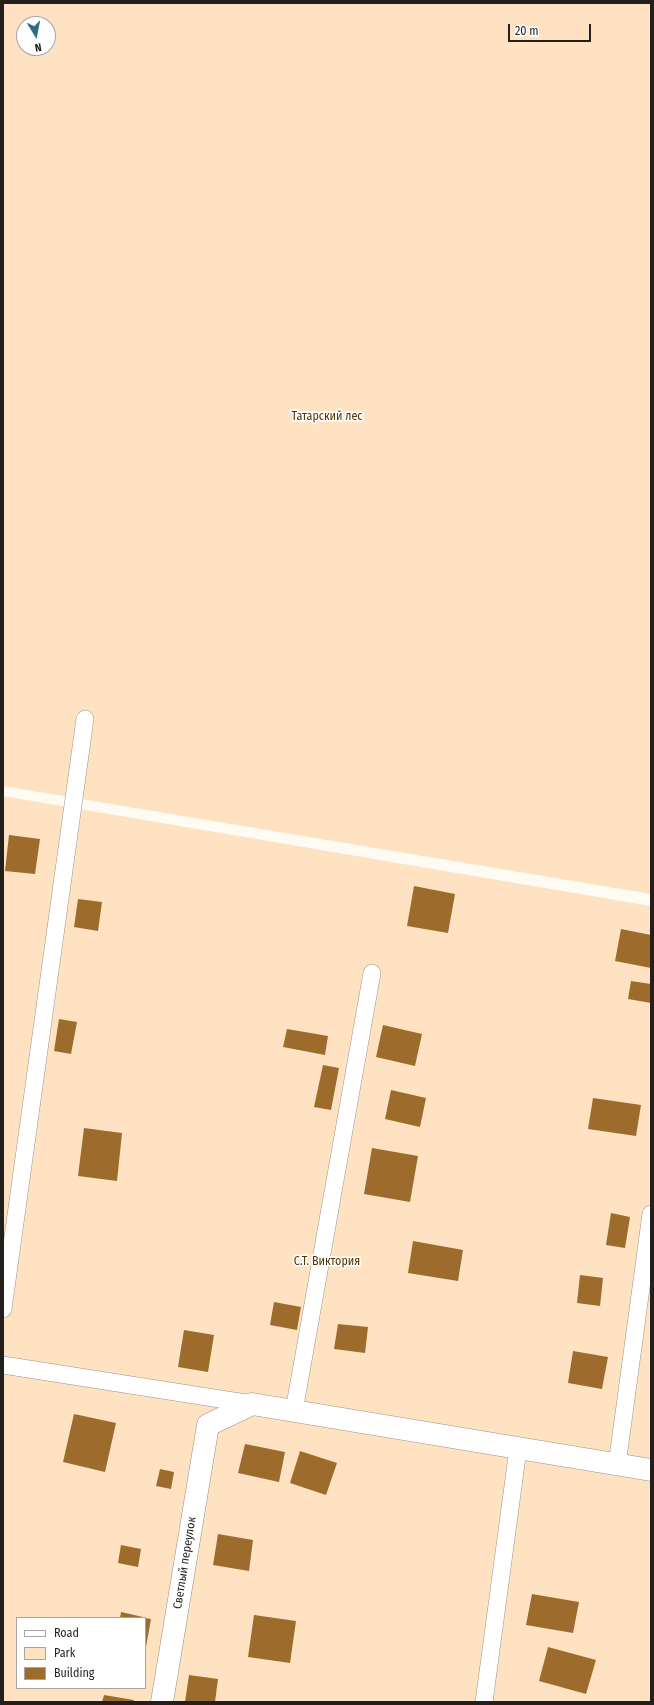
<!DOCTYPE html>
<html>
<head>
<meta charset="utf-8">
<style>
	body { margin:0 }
	#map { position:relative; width:654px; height:1705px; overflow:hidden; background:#fefaf4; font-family:"Fira Sans Condensed",sans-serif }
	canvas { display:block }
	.frame { position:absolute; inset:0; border:4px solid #221f1c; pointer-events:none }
	.legend { position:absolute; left:16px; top:1617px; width:130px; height:72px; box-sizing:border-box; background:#fff; border:1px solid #a7a5a4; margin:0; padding:5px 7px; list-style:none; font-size:12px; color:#221f1c }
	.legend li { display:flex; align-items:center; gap:8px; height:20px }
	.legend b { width:20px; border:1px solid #a7a5a4 }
	.north { position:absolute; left:16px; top:16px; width:40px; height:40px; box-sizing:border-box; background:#fff; border:1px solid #a7a5a4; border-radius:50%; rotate:170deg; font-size:11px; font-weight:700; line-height:16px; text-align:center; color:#221f1c }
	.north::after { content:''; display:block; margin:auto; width:14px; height:18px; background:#2d6e81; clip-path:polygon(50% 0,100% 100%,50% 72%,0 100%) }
	.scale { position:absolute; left:508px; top:24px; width:83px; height:18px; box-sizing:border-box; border:2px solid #221f1c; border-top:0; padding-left:5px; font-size:12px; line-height:14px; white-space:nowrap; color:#221f1c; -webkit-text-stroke:3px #fff; paint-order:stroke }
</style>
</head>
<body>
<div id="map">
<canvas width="654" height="1705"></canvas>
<div class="frame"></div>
<ul class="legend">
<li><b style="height:5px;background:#fff"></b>Road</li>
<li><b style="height:11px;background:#fee2c2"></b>Park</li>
<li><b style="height:11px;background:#9d6c2c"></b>Building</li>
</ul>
<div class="north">N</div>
<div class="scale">20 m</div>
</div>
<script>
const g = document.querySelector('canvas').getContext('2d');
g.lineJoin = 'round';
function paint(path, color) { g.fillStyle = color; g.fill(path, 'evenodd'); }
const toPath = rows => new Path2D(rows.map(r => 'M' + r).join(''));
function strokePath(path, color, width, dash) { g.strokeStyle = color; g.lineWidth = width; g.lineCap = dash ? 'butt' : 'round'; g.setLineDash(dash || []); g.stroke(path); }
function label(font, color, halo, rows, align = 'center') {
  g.font = font + ' "Fira Sans Condensed",sans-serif'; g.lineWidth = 3.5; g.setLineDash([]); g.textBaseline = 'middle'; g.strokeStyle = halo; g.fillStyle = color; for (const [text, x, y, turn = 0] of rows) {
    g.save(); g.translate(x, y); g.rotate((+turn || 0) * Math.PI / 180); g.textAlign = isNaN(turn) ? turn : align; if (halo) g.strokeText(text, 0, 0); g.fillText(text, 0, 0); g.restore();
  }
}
const green = toPath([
	[3,3,651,3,651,894,3,786],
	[24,24,48,24,48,48,24,48],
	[3,796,651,906,651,1702,3,1702],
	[17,1618,145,1618,145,1688,17,1688]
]);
const building = toPath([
	[9,835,40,839,35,874,5,871],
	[414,886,455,894,448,933,407,926],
	[78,899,102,902,98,931,74,927],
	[621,929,651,935,651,968,615,961],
	[631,981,651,984,651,1003,628,999],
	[59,1019,77,1022,71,1054,54,1051],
	[383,1025,422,1034,415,1066,376,1057],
	[287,1029,328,1036,325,1055,283,1047],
	[323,1065,339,1068,331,1110,314,1107],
	[391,1090,426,1098,420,1127,385,1119],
	[593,1098,641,1105,636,1136,588,1129],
	[84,1128,122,1133,117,1181,78,1176],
	[372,1148,418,1156,410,1202,364,1194],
	[611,1213,630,1217,625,1248,606,1245],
	[413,1241,463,1250,458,1281,408,1273],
	[580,1275,603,1278,600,1306,577,1303],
	[274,1302,301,1307,297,1330,270,1325],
	[338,1324,368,1327,365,1353,334,1349],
	[184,1330,214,1335,208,1372,178,1367],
	[573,1351,608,1357,602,1389,568,1383],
	[74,1414,116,1423,105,1472,63,1462],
	[245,1444,285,1452,279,1482,238,1473],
	[300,1451,337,1463,326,1495,290,1483],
	[160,1469,174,1472,171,1489,156,1486],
	[218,1534,253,1540,249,1571,213,1565],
	[121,1545,141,1549,138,1567,118,1563],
	[532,1594,579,1602,573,1633,526,1625],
	[121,1612,143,1617,143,1618,120,1618],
	[254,1615,296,1621,290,1663,248,1657],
	[145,1618,151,1619,146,1647,145,1647],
	[548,1647,596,1660,586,1694,539,1681],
	[189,1675,218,1679,215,1702,185,1702],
	[104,1695,134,1700,133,1702,102,1702]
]);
const lane = toPath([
	[3,1309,85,719],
	[3,1365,252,1404],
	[294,1411,372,973],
	[617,1465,651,1214],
	[484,1702,518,1449]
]);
const street = toPath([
	[162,1702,208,1425,252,1404,651,1470]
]);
const parkNames = [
	["Татарский лес",327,417],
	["С.Т. Виктория",327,1262]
];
const streetNames = [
	["Светлый переулок",185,1563,-81]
];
paint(green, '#fee2c2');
paint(building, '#9d6c2c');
strokePath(lane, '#9b938b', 18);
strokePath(street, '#9b938b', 23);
strokePath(lane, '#fff', 17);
strokePath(street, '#fff', 22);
label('12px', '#530', '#fff', parkNames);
label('12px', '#221f1c', '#fff', streetNames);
</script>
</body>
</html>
